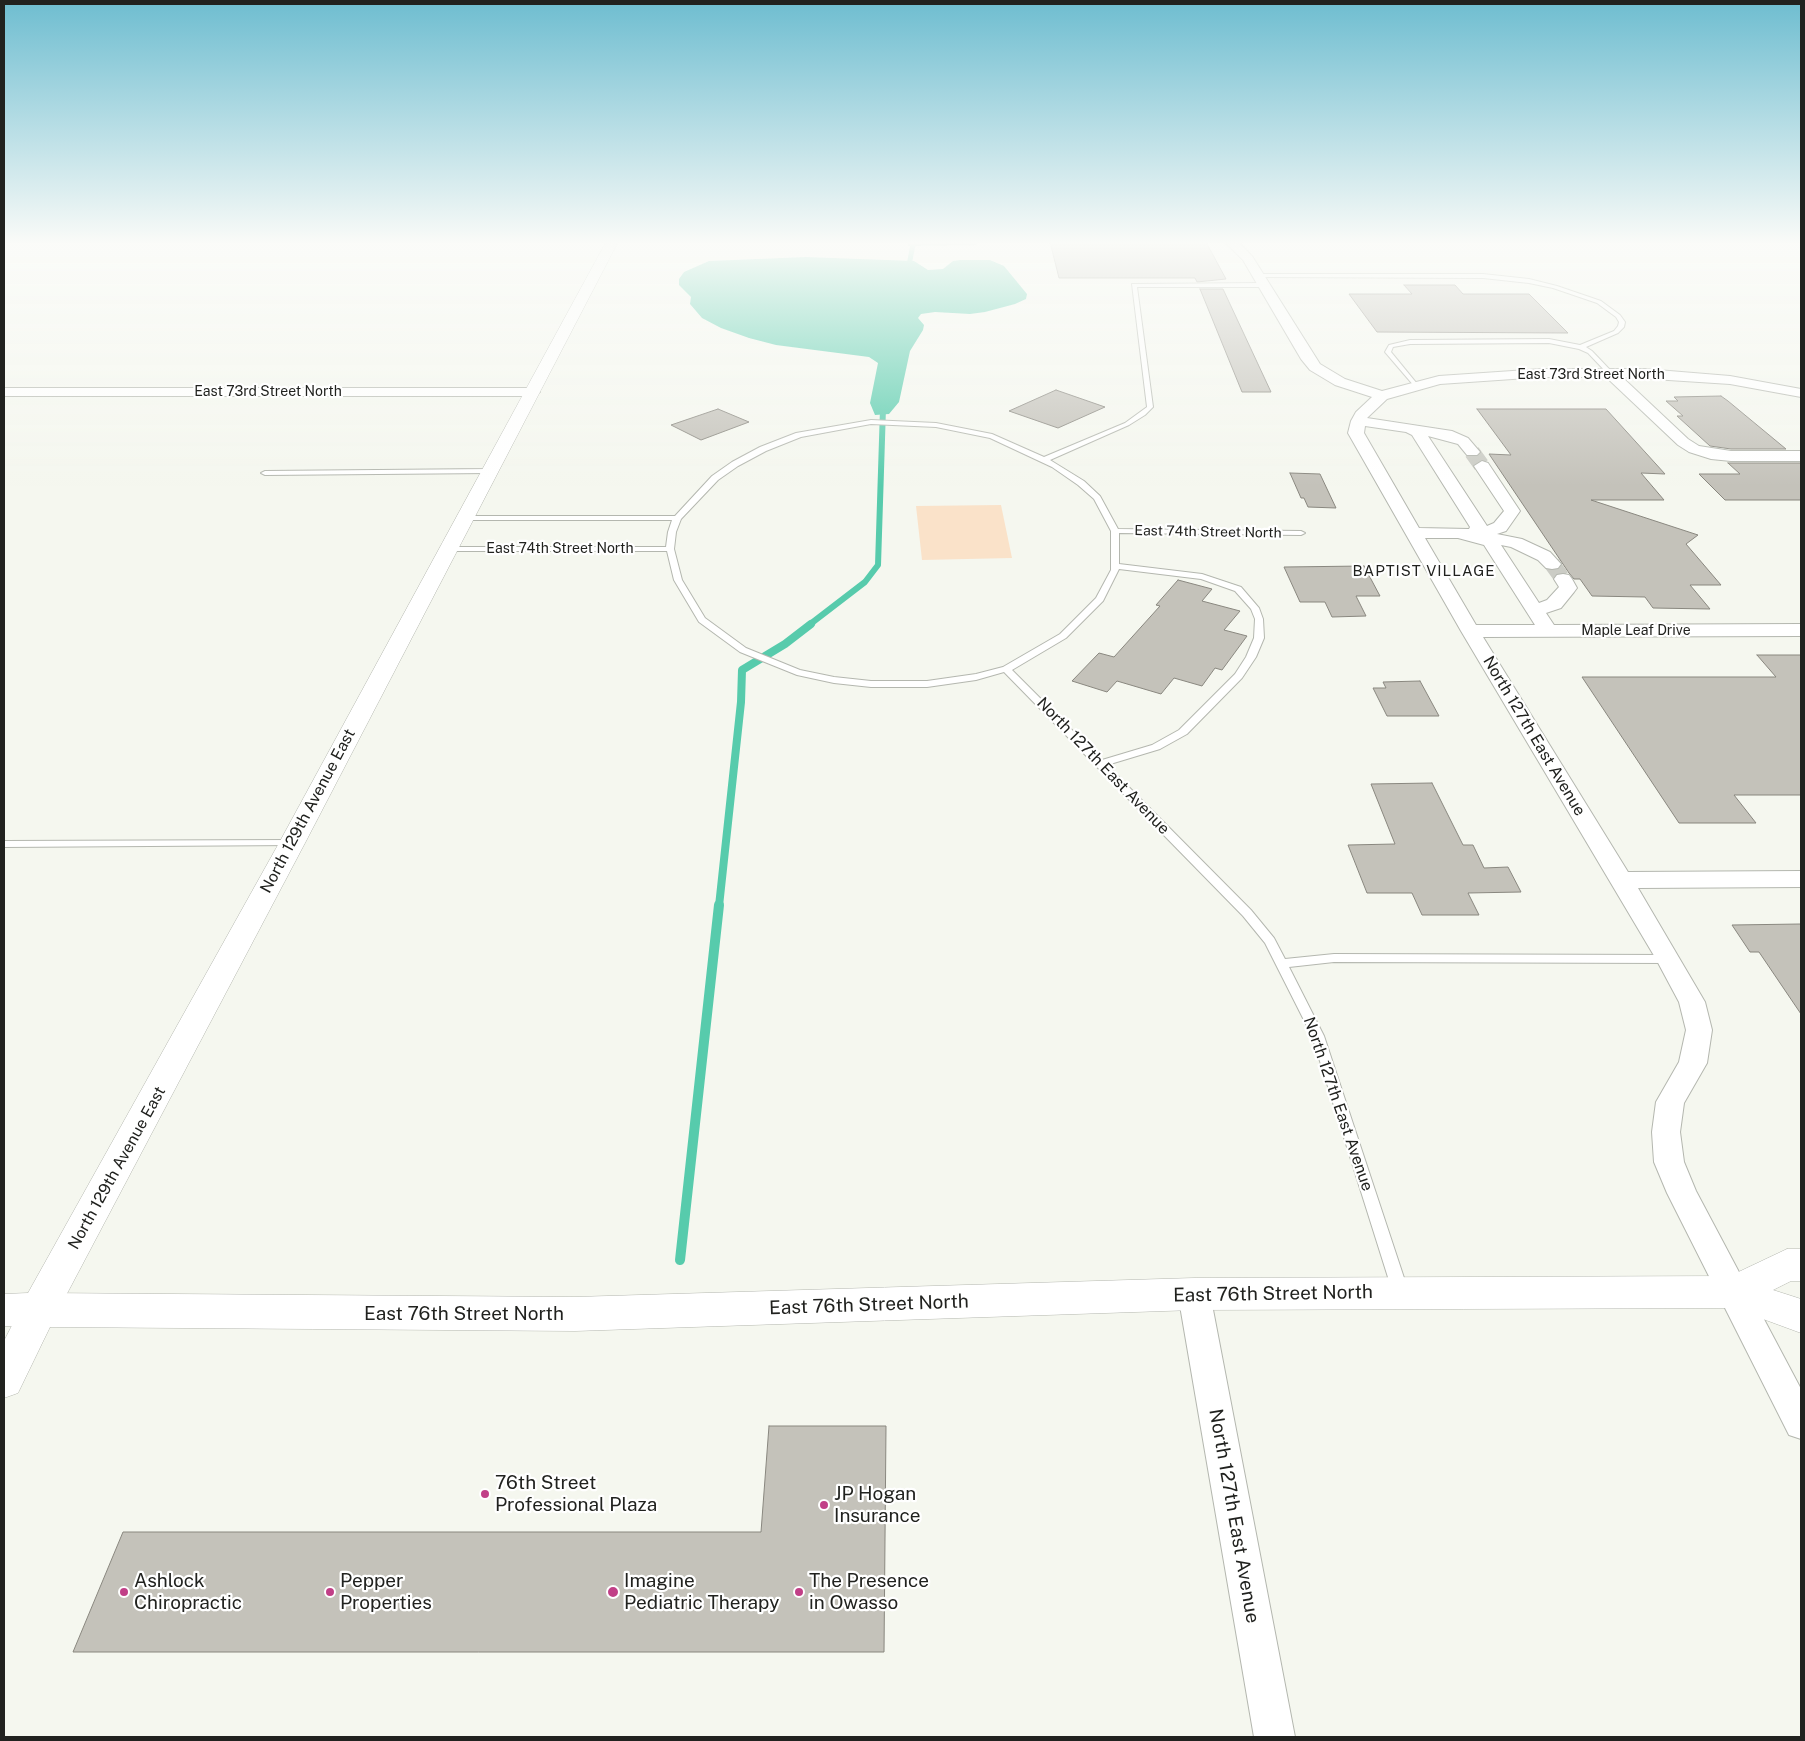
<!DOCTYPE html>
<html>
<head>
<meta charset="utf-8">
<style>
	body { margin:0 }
	#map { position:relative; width:1805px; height:1741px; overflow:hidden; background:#f5f7ef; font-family:"Public Sans",sans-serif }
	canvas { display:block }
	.frame { position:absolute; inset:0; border:5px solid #21221f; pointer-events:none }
</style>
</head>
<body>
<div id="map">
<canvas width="1805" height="1741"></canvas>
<div class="frame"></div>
</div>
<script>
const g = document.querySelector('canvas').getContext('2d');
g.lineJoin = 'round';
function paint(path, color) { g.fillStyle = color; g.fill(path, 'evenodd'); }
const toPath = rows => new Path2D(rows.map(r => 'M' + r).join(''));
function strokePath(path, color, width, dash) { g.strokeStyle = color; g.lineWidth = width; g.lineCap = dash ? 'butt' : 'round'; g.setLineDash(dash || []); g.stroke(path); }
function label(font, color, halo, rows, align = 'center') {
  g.font = font + ' "Public Sans",sans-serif'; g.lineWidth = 4.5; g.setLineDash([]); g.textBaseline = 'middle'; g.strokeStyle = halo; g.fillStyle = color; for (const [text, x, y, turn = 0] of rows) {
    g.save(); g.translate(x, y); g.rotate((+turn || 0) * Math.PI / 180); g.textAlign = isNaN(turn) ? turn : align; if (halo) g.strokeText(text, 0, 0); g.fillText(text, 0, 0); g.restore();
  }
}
const green = toPath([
	[1001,505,1012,558,922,560,916,506]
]);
const water = toPath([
	[908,242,975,242,977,245,908,246],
	[806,257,914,261,928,270,943,269,953,261,960,260,990,260,1004,266,1027,294,1026,299,1015,304,985,312,970,314,935,312,921,314,918,318,924,325,923,330,910,351,899,402,889,414,875,415,870,403,878,363,869,357,776,345,749,338,721,328,702,318,690,304,691,297,679,285,679,279,684,272,709,261]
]);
const streamFar3 = toPath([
	[908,271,913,244,919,242],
	[883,409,883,407]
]);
const streamFar2 = toPath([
	[809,625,865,582,878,565,883,408]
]);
const streamFar1 = toPath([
	[719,906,741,702,742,670,785,644,811,624]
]);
const stream = toPath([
	[680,1260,719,905]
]);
const building = toPath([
	[1050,242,1206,242,1226,279,1197,282,1195,278,1059,278,1050,242],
	[1404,285,1455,285,1463,294,1529,294,1568,333,1377,332,1349,294,1412,294,1404,285],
	[1200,289,1223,289,1271,392,1242,392,1200,289],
	[1056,390,1105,407,1058,428,1009,411,1056,390],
	[1721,396,1728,401,1786,449,1731,449,1710,446,1677,416,1683,416,1666,401,1678,401,1674,397,1721,396],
	[718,409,749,422,701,440,671,425,718,409],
	[1477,409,1606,409,1665,474,1641,473,1664,500,1591,500,1698,535,1686,544,1721,585,1690,585,1710,609,1653,608,1645,597,1592,596,1580,579,1574,579,1569,573,1489,454,1511,455,1477,409],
	[1728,463,1801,463,1801,500,1725,500,1699,474,1740,474,1728,463],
	[1290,473,1320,474,1336,508,1308,507,1304,498,1301,498,1290,473],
	[1364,566,1380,596,1356,596,1366,616,1332,617,1325,602,1300,602,1284,567,1364,566],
	[1178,580,1212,589,1202,601,1240,611,1224,630,1247,636,1222,670,1215,668,1202,686,1174,678,1161,694,1117,681,1107,692,1072,681,1099,653,1114,657,1160,606,1156,605,1178,580],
	[1757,655,1801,655,1801,795,1734,795,1756,823,1679,823,1582,677,1776,677,1757,655],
	[1420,681,1439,716,1387,716,1373,688,1386,688,1383,682,1420,681],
	[1432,783,1463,845,1473,845,1484,868,1508,867,1521,892,1468,893,1479,915,1422,915,1412,893,1367,893,1348,845,1395,844,1371,784,1432,783],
	[1801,924,1801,1014,1759,952,1750,952,1732,925,1801,924],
	[769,1426,886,1426,884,1652,73,1652,123,1532,761,1532,769,1426]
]);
const minorTunnel = toPath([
	[1472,452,1482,466],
	[1552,564,1563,579]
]);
const service = toPath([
	[1260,274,1483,274,1529,279,1557,286,1601,301,1620,315,1625,322,1624,327,1618,333,1586,347,1592,351,1612,372,1612,374,1608,374,1588,353,1579,349,1549,343,1410,344,1393,347,1391,352,1418,385,1415,387,1385,352,1389,345,1410,340,1549,339,1580,345,1614,331,1618,326,1619,322,1616,317,1597,303,1553,288,1529,283,1483,278,1258,277,1260,274],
	[1132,284,1264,283,1267,285,1264,287,1137,287,1153,407,1145,415,1129,425,1050,460,1084,481,1100,496,1118,529,1301,531,1305,533,1301,535,1119,533,1119,564,1202,574,1241,587,1259,608,1263,619,1264,638,1256,657,1242,678,1187,734,1160,749,1107,765,1251,910,1274,938,1285,959,1334,954,1669,955,1673,956,1675,959,1673,962,1669,963,1334,962,1289,967,1324,1036,1408,1290,1405,1295,1400,1297,1395,1295,1392,1290,1312,1036,1265,943,1243,916,1004,672,976,680,927,687,871,687,834,683,797,675,740,652,699,622,674,580,667,551,449,551,445,549,449,547,666,547,668,532,672,520,466,520,462,518,466,516,675,516,712,476,732,462,760,447,796,433,871,420,936,423,992,434,1044,457,1125,423,1147,407,1132,284],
	[871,424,936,427,990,438,1052,467,1078,485,1094,499,1111,531,1111,570,1096,598,1060,634,1003,667,976,674,927,681,871,681,834,677,800,670,746,648,705,618,682,580,674,549,676,532,681,519,718,480,738,466,766,451,801,437,871,424],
	[1119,569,1201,579,1235,591,1251,609,1255,619,1254,638,1246,657,1235,674,1179,730,1152,745,1102,760,1012,670,1066,638,1103,601,1119,569],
	[489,469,493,471,492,473,265,475,261,473,265,471,489,469],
	[292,840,297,843,296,845,4,847,4,841,292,840]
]);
const minor = toPath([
	[1225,242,1238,242,1252,256,1320,364,1345,379,1382,391,1439,376,1542,369,1645,369,1730,376,1801,389,1801,397,1730,384,1622,377,1688,439,1699,446,1731,451,1801,451,1801,461,1731,461,1711,459,1689,452,1678,445,1606,377,1542,377,1440,384,1387,399,1367,418,1452,431,1468,438,1480,452,1477,455,1467,455,1458,444,1428,436,1487,526,1494,523,1504,511,1474,466,1482,461,1488,463,1520,511,1506,531,1497,534,1522,539,1550,552,1561,564,1558,568,1552,569,1546,568,1538,560,1511,547,1501,545,1539,603,1547,600,1559,587,1554,579,1557,575,1563,574,1569,575,1572,579,1577,588,1574,592,1561,608,1546,613,1554,625,1801,624,1801,636,1483,637,1628,872,1801,871,1801,887,1638,888,1705,1002,1712,1030,1707,1063,1684,1103,1680,1132,1684,1162,1696,1191,1801,1389,1801,1439,1789,1435,1667,1193,1654,1162,1652,1132,1656,1102,1679,1062,1686,1030,1679,1002,1656,959,1461,631,1348,433,1351,421,1356,412,1372,397,1335,385,1310,370,1301,359,1243,260,1225,242],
	[1365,426,1406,432,1412,435,1470,527,1469,529,1419,528,1364,433,1365,426],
	[1425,538,1458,538,1484,545,1535,625,1476,625,1425,538],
	[4,388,533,388,540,392,533,396,4,396,4,388],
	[1194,1280,1205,1284,1210,1294,1295,1737,1254,1737,1178,1294,1183,1284,1194,1280]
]);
const tertiary = toPath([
	[606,242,618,242,305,843,52,1322,39,1327,4,1326,4,1294,28,1293,279,843,606,242]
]);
const secondary = toPath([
	[1787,1249,1801,1249,1801,1281,1791,1281,1773,1290,1801,1299,1801,1333,1733,1308,1194,1310,575,1331,50,1327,18,1393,4,1398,4,1341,26,1298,39,1293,575,1297,1194,1278,1730,1276,1787,1249]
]);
const markers = [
	[485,1494,5,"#c13f87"],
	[824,1505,5,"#c13f87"],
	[124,1592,5,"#c13f87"],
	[330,1592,5,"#c13f87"],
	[613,1592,6,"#c13f87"],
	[799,1592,5,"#c13f87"]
];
const farStreetnames = [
	["East 73rd Street North",1591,375],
	["East 73rd Street North",268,392],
	["East 74th Street North",1208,532,1],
	["East 74th Street North",560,549],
	["Maple Leaf Drive",1636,631]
];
const farNeighbourhoodnames = [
	["BAPTIST VILLAGE",1424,571]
];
const streetNames = [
	["North 127th East Avenue",1534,736,59],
	["North 127th East Avenue",1103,766,46],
	["North 129th Avenue East",308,811,-62],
	["North 127th East Avenue",1338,1104,71],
	["North 129th Avenue East",117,1168,-61]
];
const nearStreetnames = [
	["East 76th Street North",1273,1294,-1],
	["East 76th Street North",869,1305,-2],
	["East 76th Street North",464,1314],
	["North 127th East Avenue",1234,1516,80]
];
const nearPoinames = [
	["76th Street",495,1483],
	["Professional Plaza",495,1505],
	["JP Hogan",834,1494],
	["Insurance",834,1516],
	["Ashlock",134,1581],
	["Chiropractic",134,1603],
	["Pepper",340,1581],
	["Properties",340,1603],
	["Imagine",624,1581],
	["Pediatric Therapy",624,1603],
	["The Presence",809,1581],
	["in Owasso",809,1603]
];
paint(green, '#fae2c9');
paint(water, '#57cbac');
strokePath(streamFar3, '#57cbac', 5);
strokePath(streamFar2, '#57cbac', 6);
strokePath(streamFar1, '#57cbac', 8);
strokePath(stream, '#57cbac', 10);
paint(building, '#c4c2ba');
strokePath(building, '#89877f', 1);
strokePath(minorTunnel, '#cbccc5', 16, [16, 8]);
strokePath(service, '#b4b7af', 2);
strokePath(minor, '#b4b7af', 2);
strokePath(tertiary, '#b4b7af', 1);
strokePath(secondary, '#b4b7af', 1);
paint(service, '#fff');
paint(minor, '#fff');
paint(tertiary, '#fff');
paint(secondary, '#fff');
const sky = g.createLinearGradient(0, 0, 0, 486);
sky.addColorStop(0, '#6ebdd0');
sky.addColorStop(0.5, '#fafbf8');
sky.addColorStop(1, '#fafbf800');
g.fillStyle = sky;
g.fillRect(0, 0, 1805, 486);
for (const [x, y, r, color] of markers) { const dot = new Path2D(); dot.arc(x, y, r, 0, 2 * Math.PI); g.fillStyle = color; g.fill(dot); strokePath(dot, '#fff', 2); }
label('14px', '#21221f', '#fff', farStreetnames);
g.letterSpacing = '1px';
label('15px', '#21221f', '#fff', farNeighbourhoodnames);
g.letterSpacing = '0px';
label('16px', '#21221f', '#fff', streetNames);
label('19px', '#21221f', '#fff', nearStreetnames);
label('19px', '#21221f', '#fff', nearPoinames, 'left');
</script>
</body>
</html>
